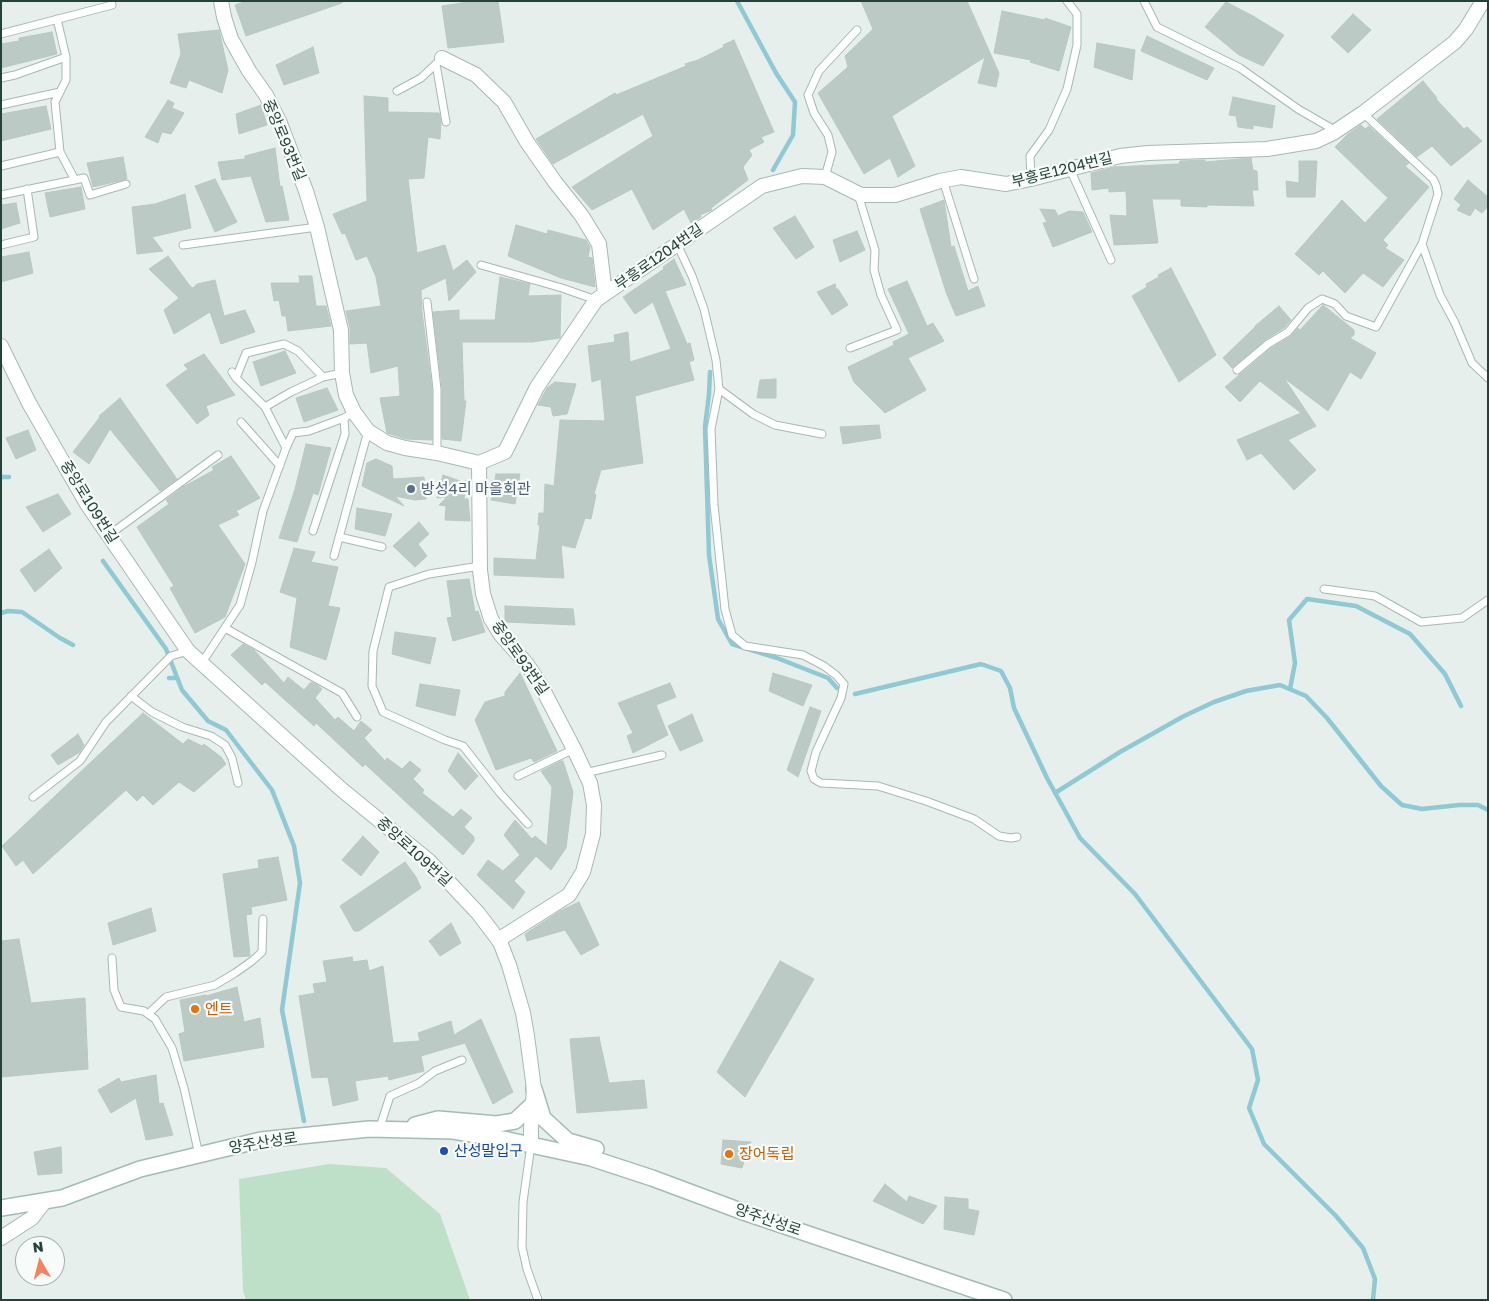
<!DOCTYPE html>
<html>
<head>
<meta charset="utf-8">
<style>
	body { margin:0 }
	#map { position:relative; width:1489px; height:1301px; overflow:hidden; background:#e6efeb; font-family:"Golos Text",sans-serif }
	canvas { display:block }
	.frame { position:absolute; inset:0; border:2px solid #24423a; pointer-events:none }
	.north { position:absolute; left:15px; top:1236px; width:50px; height:50px; box-sizing:border-box; background:#f7fbf9; border:1px solid #a3b1ad; border-radius:50%; rotate:352deg; font-size:14px; font-weight:700; line-height:20px; text-align:center; color:#24423a }
	.north::after { content:''; display:block; margin:auto; width:18px; height:22px; background:#f4845f; clip-path:polygon(50% 0,100% 100%,50% 72%,0 100%) }
</style>
</head>
<body>
<div id="map">
<canvas width="1489" height="1301"></canvas>
<div class="frame"></div>
<div class="north">N</div>
</div>
<script>
const g = document.querySelector('canvas').getContext('2d');
g.lineJoin = 'round';
function paint(path, color) { g.fillStyle = color; g.fill(path, 'evenodd'); }
const toPath = rows => new Path2D(rows.map(r => 'M' + r).join(''));
function strokePath(path, color, width, dash) { g.strokeStyle = color; g.lineWidth = width; g.lineCap = dash ? 'butt' : 'round'; g.setLineDash(dash || []); g.stroke(path); }
function label(font, color, halo, rows, align = 'center') {
  g.font = font + ' "Golos Text","Noto Sans KR",sans-serif'; g.lineWidth = 4.5; g.setLineDash([]); g.textBaseline = 'middle'; g.strokeStyle = halo; g.fillStyle = color; for (const [text, x, y, turn = 0] of rows) {
    g.save(); g.translate(x, y); g.rotate((+turn || 0) * Math.PI / 180); g.textAlign = isNaN(turn) ? turn : align; if (halo) g.strokeText(text, 0, 0); g.fillText(text, 0, 0); g.restore();
  }
}
const green = toPath([
	[329,1164,386,1168,440,1214,470,1300,246,1300,243,1291,239,1179]
]);
const stream = toPath([
	[737,1,776,73,795,102,793,135,773,170],
	[710,372,709,394,705,427,709,555,718,619,732,644,777,658,828,678,837,688],
	[1,477,9,477],
	[103,561,166,649,182,690,208,721,226,730,272,790,294,846,300,883,282,1010,304,1121],
	[1,613,8,611,22,612,60,638,73,645],
	[169,678,177,678],
	[1290,689,1295,663,1289,620,1307,599,1356,606,1410,634,1445,674,1461,706],
	[855,694,981,664,1001,671,1010,688,1014,708,1047,778,1080,838,1135,894,1252,1049,1258,1080,1249,1108,1264,1144,1336,1216,1363,1248,1375,1279,1373,1300],
	[1055,793,1120,752,1184,716,1214,702,1246,691,1280,685,1306,696,1327,718,1381,786,1402,805,1422,809,1459,805,1478,805,1488,810]
]);
const building = toPath([
	[247,1,342,1,342,3,246,36,235,5,247,1],
	[475,1,498,1,504,42,448,48,442,6,475,1],
	[861,1,967,1,999,73,996,87,978,83,985,57,892,116,915,166,898,177,890,158,864,174,818,93,848,67,845,56,873,29,861,1],
	[1226,2,1253,16,1284,35,1263,66,1239,55,1205,27,1226,2],
	[1002,11,1045,20,1045,18,1071,27,1059,71,1030,62,1031,60,994,53,1002,11],
	[1353,14,1371,30,1348,53,1331,37,1353,14],
	[219,30,228,70,222,93,189,80,186,88,170,83,181,54,178,34,219,30],
	[52,32,57,54,1,68,1,44,19,41,19,38,52,32],
	[1147,36,1214,68,1207,80,1141,51,1147,36],
	[734,40,774,132,761,137,764,142,749,150,752,155,743,167,748,180,711,208,712,210,700,215,701,217,691,223,684,209,653,230,632,189,592,210,572,187,653,136,643,114,553,164,536,139,615,93,616,95,686,66,685,64,698,60,724,47,723,45,734,40],
	[1097,43,1135,50,1132,80,1094,67,1097,43],
	[313,47,319,73,284,85,276,65,313,47],
	[1423,81,1437,98,1436,99,1464,129,1467,127,1482,141,1451,166,1432,146,1417,157,1377,119,1423,81],
	[364,96,388,98,388,112,439,113,441,122,440,139,428,137,424,178,408,179,417,253,445,245,453,271,467,260,476,272,449,301,446,278,421,290,422,312,432,389,432,440,406,439,387,433,380,398,400,396,398,366,371,373,367,343,350,344,350,328,346,311,381,306,376,277,367,256,356,260,345,233,342,234,333,214,367,201,364,96],
	[1233,97,1275,106,1272,128,1253,125,1253,129,1238,127,1236,116,1229,115,1233,97],
	[168,100,174,103,172,108,184,113,171,134,162,132,158,143,145,137,168,100],
	[261,105,267,125,239,134,236,114,261,105],
	[46,106,51,129,1,141,1,114,46,106],
	[1361,125,1365,129,1369,126,1409,163,1405,166,1429,187,1383,240,1388,245,1385,248,1404,260,1383,287,1363,273,1345,293,1323,271,1319,275,1295,254,1342,200,1365,223,1388,198,1335,147,1348,134,1361,125],
	[275,148,280,187,282,186,289,220,266,222,251,176,222,180,218,162,245,159,245,156,275,148],
	[123,157,127,179,93,187,87,163,123,157],
	[1251,158,1253,170,1257,171,1258,190,1252,190,1254,206,1207,205,1207,207,1181,206,1181,199,1152,199,1158,243,1114,245,1110,215,1127,216,1126,191,1109,192,1109,188,1092,190,1091,173,1113,167,1179,164,1180,161,1205,160,1205,162,1251,158],
	[1299,161,1317,161,1315,197,1287,197,1286,181,1299,183,1299,161],
	[215,179,237,222,215,232,195,186,215,179],
	[1468,180,1488,197,1488,206,1482,213,1475,208,1470,216,1457,210,1461,205,1454,199,1468,180],
	[81,187,85,209,50,217,45,193,81,187],
	[185,194,191,228,152,237,163,251,137,254,132,207,155,204,185,194],
	[944,200,951,247,954,246,968,291,978,286,985,306,956,316,946,292,920,209,944,200],
	[16,203,20,223,1,229,1,205,16,203],
	[1040,209,1055,210,1058,216,1069,211,1083,212,1092,232,1053,247,1043,223,1047,222,1040,209],
	[795,216,814,247,796,259,773,228,795,216],
	[516,225,547,234,548,230,586,240,590,247,588,257,592,258,595,287,561,278,508,256,516,225],
	[857,231,865,250,840,262,833,240,857,231],
	[29,252,33,273,1,282,1,257,29,252],
	[168,256,190,286,193,288,197,284,215,280,224,316,245,310,255,332,221,344,210,312,174,334,164,310,179,298,149,269,168,256],
	[674,259,686,285,665,291,687,344,690,343,694,360,689,362,694,380,635,396,643,463,601,470,594,494,596,495,591,519,585,518,575,548,561,545,564,578,494,575,494,558,536,560,540,525,538,525,539,513,544,513,545,484,554,486,560,420,605,421,601,379,592,382,588,346,615,342,614,335,628,332,630,362,671,349,653,302,635,314,623,297,664,269,663,267,674,259],
	[1171,268,1216,355,1179,382,1132,296,1147,287,1146,284,1159,277,1158,275,1171,268],
	[299,276,312,276,316,306,326,306,331,326,288,331,286,316,282,316,279,300,274,301,271,283,300,283,299,276],
	[500,277,530,284,528,296,561,295,560,338,532,342,462,342,464,401,466,401,461,441,442,439,442,388,433,312,459,310,459,320,495,320,500,277],
	[907,281,927,326,933,323,944,341,908,358,926,390,885,413,854,382,848,367,894,345,893,342,909,334,888,289,907,281],
	[835,284,836,289,838,289,848,305,832,315,817,292,835,284],
	[1323,305,1354,330,1354,335,1350,338,1376,353,1361,379,1350,372,1328,411,1284,378,1316,426,1288,440,1316,470,1294,490,1261,453,1247,460,1237,440,1301,413,1260,381,1240,402,1225,387,1271,348,1291,336,1298,328,1300,330,1323,305],
	[1279,306,1291,320,1284,328,1265,340,1232,368,1223,358,1255,327,1255,326,1279,306],
	[285,351,296,373,261,386,253,362,285,351],
	[204,354,235,395,206,406,209,415,197,424,166,385,188,369,184,365,204,354],
	[776,379,776,398,757,398,760,380,776,379],
	[555,382,576,384,567,414,553,416,551,407,538,405,547,388,555,382],
	[327,388,338,410,304,422,296,398,327,388],
	[120,398,177,479,160,491,110,429,89,464,73,452,100,417,99,416,120,398],
	[879,425,881,438,843,444,840,427,879,425],
	[28,430,36,450,16,459,6,438,28,430],
	[306,444,331,448,318,495,313,493,297,542,279,538,295,489,306,444],
	[231,456,260,498,236,511,239,515,218,525,245,564,225,617,195,633,170,588,174,586,137,527,169,504,166,500,183,487,214,470,212,467,231,456],
	[376,459,392,466,393,479,424,477,426,499,415,500,395,496,404,506,362,486,367,463,376,459],
	[496,474,520,474,515,504,491,500,496,474],
	[443,475,463,482,466,480,464,499,468,499,470,521,445,520,446,506,439,505,447,497,437,498,443,475],
	[58,494,71,514,43,532,26,507,58,494],
	[357,508,392,514,385,536,355,529,357,508],
	[419,522,429,534,418,544,427,556,415,567,393,546,419,522],
	[294,548,315,552,311,562,338,567,328,606,340,608,326,660,290,647,297,598,280,592,294,548],
	[49,549,62,568,35,592,20,570,49,549],
	[469,579,475,612,478,611,485,632,453,641,447,618,452,617,447,581,469,579],
	[505,606,573,609,575,625,505,622,505,606],
	[395,632,436,638,430,664,392,654,395,632],
	[243,644,254,650,284,683,288,677,304,690,311,682,317,685,322,689,315,698,335,720,338,717,354,731,361,721,372,730,364,738,385,761,387,758,402,769,410,761,421,770,413,779,424,790,422,793,453,817,461,809,472,818,464,827,474,837,474,841,463,855,365,764,363,767,316,723,314,726,265,682,262,685,231,655,243,644],
	[520,673,557,751,534,762,531,758,496,770,475,720,485,702,505,696,505,692,520,673],
	[773,673,812,685,803,706,769,691,773,673],
	[670,683,676,697,656,705,668,735,633,753,627,736,633,733,618,703,670,683],
	[420,684,460,690,455,716,416,706,420,684],
	[810,707,821,711,798,777,787,770,810,707],
	[143,713,183,744,188,739,202,746,204,744,221,757,226,764,194,792,179,782,153,805,143,795,137,801,126,790,33,874,23,860,16,866,2,846,143,713],
	[692,714,703,741,680,751,668,726,692,714],
	[78,734,84,745,80,752,58,765,51,755,78,734],
	[458,753,478,776,465,790,448,771,458,753],
	[561,761,563,761,573,792,566,848,551,870,536,856,514,881,525,892,513,909,477,875,488,860,503,871,520,855,504,835,515,820,532,839,535,836,547,846,552,787,541,771,561,761],
	[363,836,379,852,361,876,342,860,363,836],
	[278,857,287,900,251,907,252,914,246,915,250,956,234,957,223,874,259,868,258,860,278,857],
	[405,862,416,877,421,888,359,931,354,931,340,906,405,862],
	[579,902,599,945,581,955,565,930,527,941,525,934,560,911,579,902],
	[151,908,156,931,113,945,108,923,151,908],
	[451,923,461,943,440,956,429,941,451,923],
	[19,939,31,1003,85,998,88,1069,1,1077,1,941,19,939],
	[352,957,353,962,367,960,369,971,383,966,393,1043,420,1041,418,1033,451,1021,454,1035,481,1019,513,1092,493,1104,465,1043,421,1056,424,1071,389,1080,388,1076,355,1081,358,1100,333,1106,328,1077,312,1078,299,996,315,993,313,984,327,982,323,961,352,957],
	[780,961,814,979,745,1097,717,1072,780,961],
	[237,987,244,1022,260,1018,264,1047,184,1061,179,1034,185,1032,180,1000,206,995,206,996,237,987],
	[599,1037,609,1083,644,1080,647,1108,577,1113,570,1039,599,1037],
	[156,1075,159,1104,163,1103,173,1135,146,1140,136,1098,111,1113,98,1090,119,1078,121,1082,156,1075],
	[723,1140,751,1142,742,1168,721,1164,723,1140],
	[61,1147,62,1173,38,1175,34,1152,61,1147],
	[885,1184,907,1202,909,1196,937,1206,923,1224,873,1201,885,1184],
	[945,1197,968,1199,968,1209,979,1211,974,1235,944,1229,945,1197]
]);
const lane = toPath([
	[1144,1,1157,27,1240,68,1298,109,1336,131],
	[1,34,112,5,111,1],
	[66,57,66,80,55,102,60,152,75,180],
	[436,64,446,122],
	[1,78,15,75,66,57,57,19],
	[397,91,421,78,438,62],
	[1,105,60,92],
	[1,166,60,152],
	[1070,169,1111,260],
	[825,177,832,152,828,135,814,113,808,95,819,71,857,30],
	[1031,179,1030,156,1049,130,1067,89,1077,45,1077,14,1067,1],
	[943,180,974,279],
	[1,195,84,178,90,195,126,184],
	[677,244,692,276,704,309,716,360,719,389,711,429,714,505,725,609,732,635,745,646,803,655,824,666,836,675,844,684,841,698,816,752,811,771,814,779,821,783,878,786,926,801,974,819,999,836,1011,838,1017,837],
	[1422,244,1440,295,1455,323,1472,363,1488,378],
	[1,245,34,237,27,189],
	[183,245,317,227],
	[481,265,562,288,596,300],
	[427,302,437,389,437,453],
	[850,348,897,330,881,295,874,270,875,250,858,194],
	[1237,370,1268,344,1288,332,1308,308,1322,299,1335,304,1346,316,1376,327,1422,244,1438,194,1436,185,1433,179,1363,113],
	[232,372,236,378,265,407,286,448],
	[236,378,246,353,284,344,298,351,323,377],
	[719,389,753,414,775,425,822,434],
	[265,407,291,392,323,377,342,373],
	[241,422,280,466],
	[313,531,345,434,344,418],
	[109,535,218,455],
	[339,537,382,547],
	[334,556,368,431],
	[480,566,429,574,389,587,373,651,372,686,383,712,445,740,463,746,500,793,528,824],
	[1324,589,1375,596,1421,622,1462,618,1488,600],
	[225,628,342,693,357,717],
	[201,664,240,605,252,562,263,511,286,448,293,433,309,431,344,418,354,412],
	[131,696,152,712,182,727,211,736,225,745,232,758,238,783],
	[585,773,662,755],
	[518,776,574,749],
	[33,797,80,761,106,722,171,656,188,651],
	[112,958,114,990,121,1007,144,1011,155,1019,172,1048,184,1088,199,1155],
	[148,1014,166,997,215,985,235,973,252,961,262,952,263,919],
	[379,1130,390,1096,419,1083,435,1071,462,1060],
	[531,1145,523,1202,522,1247,527,1269,538,1300]
]);
const street = toPath([
	[221,1,224,17,231,39,249,71,266,95,280,123,306,191,317,227,337,313,341,330,342,373,346,395,354,412,368,431,387,443,405,448,437,453,479,463],
	[442,58,476,75,504,102,527,142,555,182,582,216,599,244,605,294],
	[1,346,29,403,87,504,188,651,341,789,429,861,478,913,500,942,509,965,523,1013,527,1036,534,1089,531,1128,531,1144],
	[479,463,505,452,537,387,596,300,762,186,802,176,825,177,861,195,895,195,940,181,961,177,1006,184,1031,179,1120,156,1148,153,1267,149,1316,141,1333,133,1363,113,1455,42,1466,29,1483,1],
	[479,463,480,570,483,594,491,619,501,635,526,663,540,684,574,749,590,783,594,805,593,834,583,872,569,895,498,940],
	[1,1238,32,1218,45,1201]
]);
const secondary = toPath([
	[534,1089,543,1118,568,1141,596,1149],
	[415,1125,438,1119,497,1124,515,1121,533,1104],
	[1,1208,62,1198,140,1169,261,1140,369,1129,453,1131,508,1140,591,1158,652,1178,746,1213,1004,1300]
]);
const markers = [
	[411,489,5,"#5c6f8a"],
	[195,1009,5,"#e8710a"],
	[444,1151,5,"#1a4fb4"],
	[729,1154,5,"#e8710a"]
];
const streetNames = [
	["중앙로93번길",284,140,67],
	["부흥로1204번길",1062,170,-14],
	["부흥로1204번길",659,257,-35],
	["중앙로109번길",89,502,58],
	["중앙로93번길",520,658,55],
	["중앙로109번길",414,852,42],
	["양주산성로",263,1143,-9],
	["양주산성로",768,1220,19]
];
const serviceNames = [
	["방성4리 마을회관",421,489]
];
const foodNames = [
	["엔트",205,1009],
	["장어독립",739,1154]
];
const transitNames = [
	["산성말입구",454,1151]
];
paint(green, '#bfe0c8');
strokePath(stream, '#8ec9d4', 4.5);
paint(building, '#bbcac4');
strokePath(building, '#b8c9c2', 1);
strokePath(lane, '#a8b8b2', 9);
strokePath(street, '#a8b8b2', 16);
strokePath(secondary, '#a4bbb3', 18);
strokePath(lane, '#fff', 7);
strokePath(street, '#fff', 14);
strokePath(secondary, '#fff', 15);
for (const [x, y, r, color] of markers) { const dot = new Path2D(); dot.arc(x, y, r, 0, 2 * Math.PI); g.fillStyle = color; g.fill(dot); strokePath(dot, '#f7fbf9', 2); }
label('15px', '#24423a', '#f7fbf9', streetNames);
label('15px', '#4e5e75', '#f7fbf9', serviceNames, 'left');
label('15px', '#c56008', '#f7fbf9', foodNames, 'left');
label('15px', '#164399', '#f7fbf9', transitNames, 'left');
</script>
</body>
</html>
